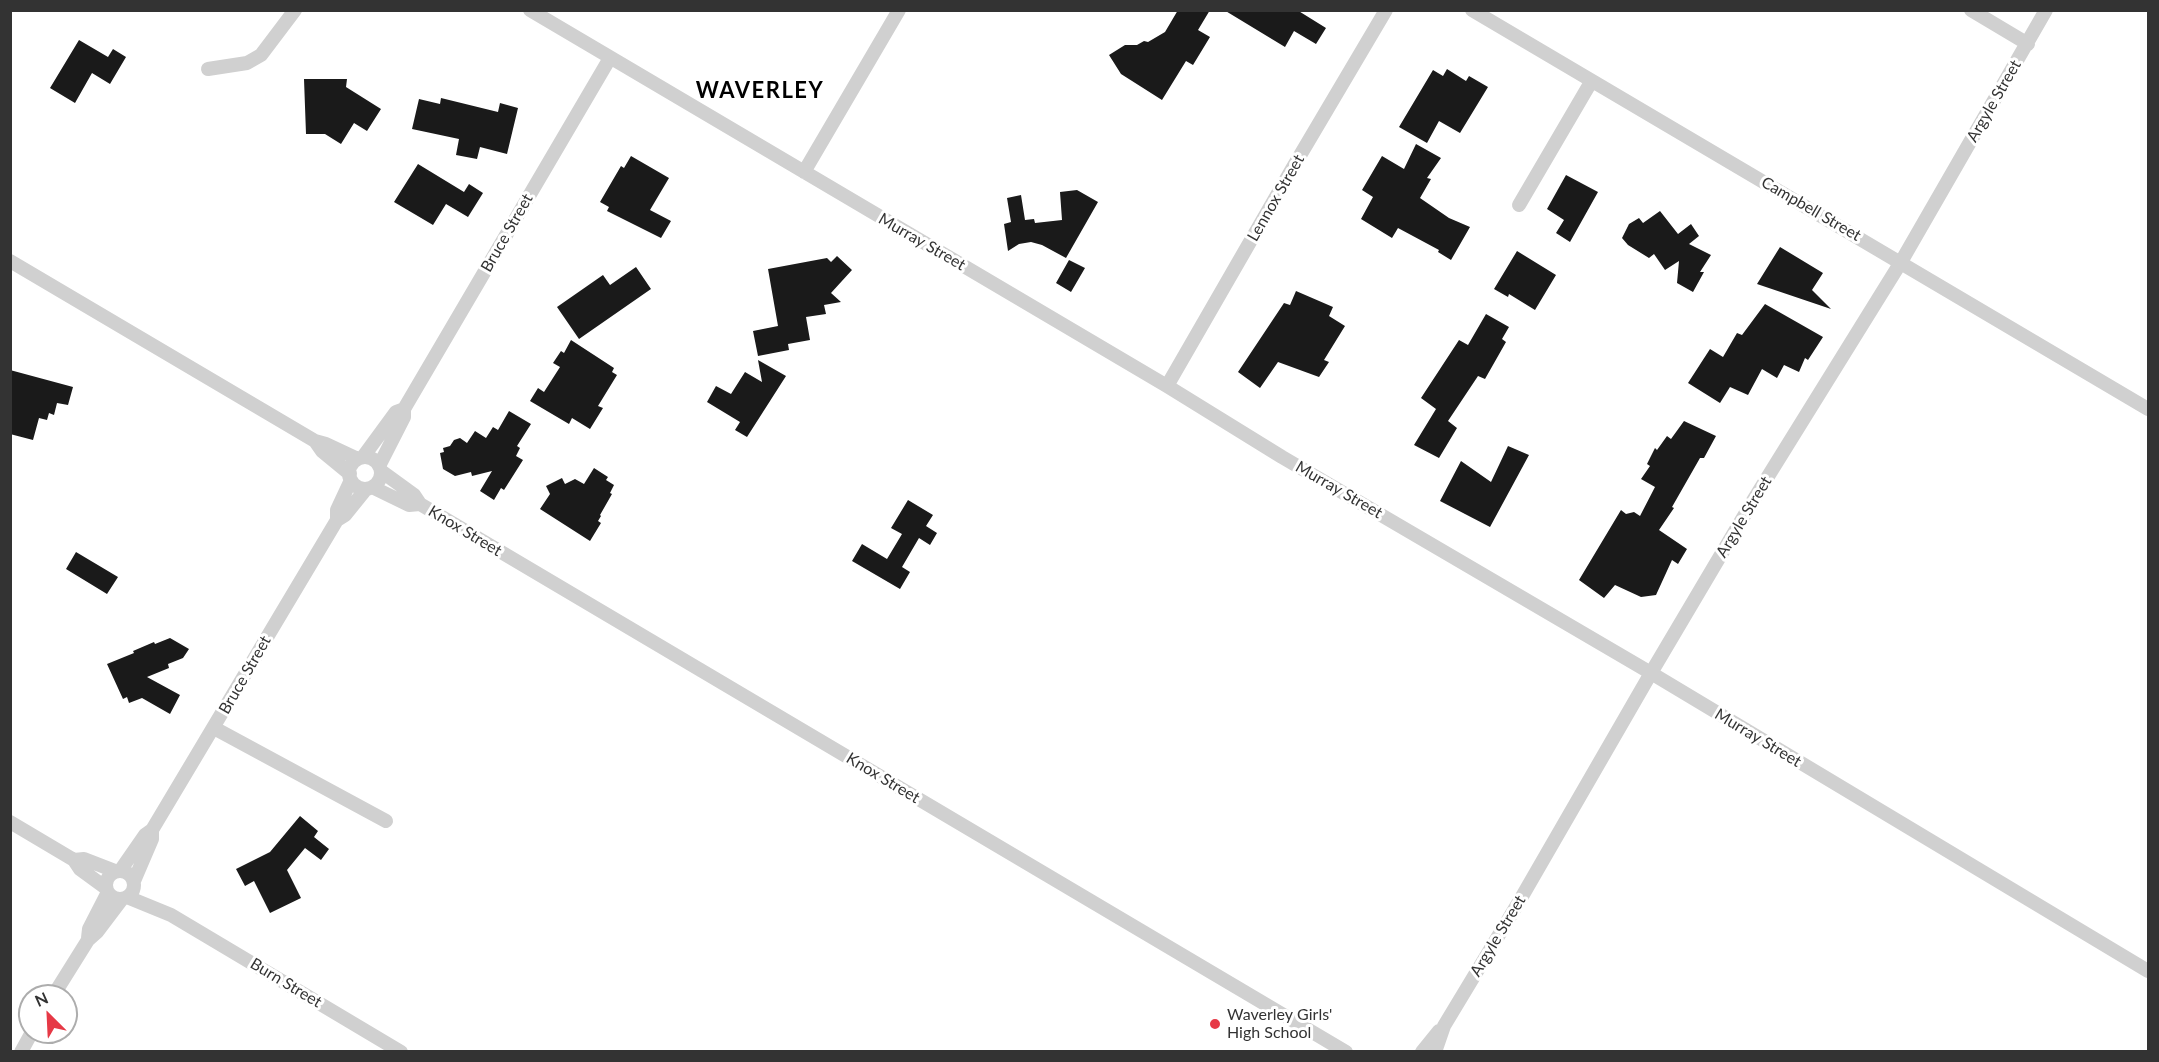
<!DOCTYPE html>
<html>
<head>
<meta charset="utf-8">
<style>
	body { margin:0 }
	#map { position:relative; width:2159px; height:1062px; overflow:hidden; background:#fff; font-family:Lato,sans-serif }
	canvas { display:block }
	.frame { position:absolute; inset:0; border:12px solid #333; pointer-events:none }
	.north { position:absolute; left:18px; top:984px; width:60px; height:60px; box-sizing:border-box; background:#fff; border:2px solid #adadad; border-radius:50%; rotate:336deg; font-size:16px; font-weight:700; line-height:24px; text-align:center; color:#333 }
	.north::after { content:''; display:block; margin:auto; width:21px; height:27px; background:#e63946; clip-path:polygon(50% 0,100% 100%,50% 72%,0 100%) }
</style>
</head>
<body>
<div id="map">
<canvas width="2159" height="1062"></canvas>
<div class="frame"></div>
<div class="north">N</div>
</div>
<script>
const g = document.querySelector('canvas').getContext('2d');
g.lineJoin = 'round';
function paint(path, color) { g.fillStyle = color; g.fill(path, 'evenodd'); }
const toPath = rows => new Path2D(rows.map(r => 'M' + r).join(''));
function strokePath(path, color, width, dash) { g.strokeStyle = color; g.lineWidth = width; g.lineCap = dash ? 'butt' : 'round'; g.setLineDash(dash || []); g.stroke(path); }
function label(font, color, halo, rows, align = 'center') {
  g.font = font + ' Lato,sans-serif'; g.lineWidth = 6; g.setLineDash([]); g.textBaseline = 'middle'; g.strokeStyle = halo; g.fillStyle = color; for (const [text, x, y, turn = 0] of rows) {
    g.save(); g.translate(x, y); g.rotate((+turn || 0) * Math.PI / 180); g.textAlign = isNaN(turn) ? turn : align; if (halo) g.strokeText(text, 0, 0); g.fillText(text, 0, 0); g.restore();
  }
}
const building = toPath([
	[1178,10,1210,10,1198,30,1210,37,1193,65,1186,61,1162,100,1121,74,1109,55,1125,45,1137,45,1144,41,1148,42,1165,32],
	[1224,10,1297,10,1326,28,1316,44,1294,31,1285,47],
	[79,40,108,57,113,49,126,57,110,84,92,73,75,103,50,88],
	[1447,69,1466,81,1469,76,1488,87,1460,133,1439,121,1427,143,1399,127,1433,70,1443,76],
	[304,79,347,79,346,87,381,109,367,131,354,123,341,144,325,134,306,134],
	[441,98,498,112,500,103,518,108,507,154,480,147,477,159,456,155,459,139,412,129,419,99,440,104],
	[1416,144,1441,158,1427,178,1431,179,1420,198,1449,218,1470,227,1451,260,1438,252,1439,250,1398,228,1392,238,1361,219,1373,197,1362,190,1382,156,1404,169],
	[631,156,669,178,650,210,671,221,661,238,607,211,609,207,600,202,621,166,624,168],
	[418,164,464,192,469,184,483,193,468,217,446,204,433,225,394,202],
	[1566,175,1598,192,1570,242,1556,233,1564,220,1547,209],
	[1077,190,1098,202,1066,258,1042,245,1031,242,1019,244,1008,251,1004,224,1011,222,1007,198,1021,195,1025,220,1034,219,1035,223,1062,220,1060,192],
	[1660,211,1678,234,1691,224,1699,236,1689,244,1711,255,1700,272,1704,272,1693,292,1677,283,1679,261,1665,270,1654,254,1649,258,1628,245,1622,238,1629,224,1639,218,1643,223],
	[1780,247,1823,273,1812,290,1831,309,1757,284],
	[1517,251,1556,275,1535,310,1509,294,1508,297,1494,289],
	[837,256,852,270,831,293,841,302,824,305,826,314,806,317,810,340,788,344,789,350,758,356,753,331,778,326,768,269,827,258,831,262],
	[1069,260,1085,268,1071,292,1056,283],
	[636,267,651,289,579,339,557,307,603,275,610,285],
	[1296,291,1333,307,1329,316,1345,326,1324,360,1329,362,1319,377,1278,362,1260,388,1238,372,1284,303,1290,305],
	[1765,304,1823,337,1808,360,1805,358,1799,372,1784,365,1777,378,1762,369,1748,395,1730,387,1720,403,1688,383,1710,349,1723,357,1737,333,1742,335],
	[1486,314,1509,327,1502,339,1506,342,1485,379,1478,376,1448,421,1457,428,1439,458,1414,445,1436,409,1421,398,1459,340,1468,345],
	[571,340,614,368,612,372,617,375,598,406,603,408,590,429,572,418,569,424,530,401,538,388,544,392,560,367,553,363,561,351,564,353],
	[758,360,786,376,747,437,735,430,740,422,707,402,716,386,731,394,745,372,762,382],
	[10,370,73,387,68,405,57,403,54,415,49,413,47,420,39,418,33,440,10,434],
	[509,411,531,424,517,446,520,448,516,456,523,460,504,490,501,488,494,500,480,491,492,471,472,476,471,472,455,476,443,469,440,453,444,452,443,448,450,446,454,440,460,438,467,443,475,431,486,438,493,427,498,430],
	[1684,421,1716,436,1704,458,1700,458,1672,507,1674,508,1659,530,1687,549,1678,564,1672,560,1656,595,1641,597,1615,585,1604,598,1579,580,1621,510,1626,514,1634,512,1640,516,1655,487,1641,479,1650,466,1647,464,1655,448,1657,450,1667,436,1671,439],
	[1508,446,1529,455,1490,527,1440,501,1461,461,1491,482],
	[594,468,608,477,606,480,614,485,610,493,612,494,600,515,601,516,598,521,601,523,590,541,540,509,550,494,546,486,562,478,565,484,575,479,584,484],
	[908,500,933,515,926,526,937,533,930,545,919,538,902,567,910,572,900,589,852,561,862,544,887,559,902,534,891,528],
	[76,552,118,577,107,594,66,569],
	[170,638,189,649,183,658,168,664,169,668,147,677,180,695,170,714,142,698,129,703,127,697,123,699,107,664,134,653,133,651,154,642,155,644],
	[300,816,318,831,314,837,329,849,321,860,305,848,287,870,301,898,270,913,254,881,245,886,236,869,270,852]
]);
const minor = toPath([
	[530,10,1167,386,1282,457,1651,673,2148,971],
	[1472,10,2148,409],
	[1971,10,2028,44],
	[208,69,247,63,261,55,295,10],
	[804,172,899,10],
	[1519,205,1591,82],
	[10,261,315,441,326,444,358,459],
	[1167,386,1292,169,1386,10],
	[315,441,322,451,350,474],
	[363,457,396,412,404,409],
	'349 473a16 16 0 1 1 32 0a16 16 0 1 1-32 0Z',
	[379,466,404,417,404,409,610,58],
	[381,471,414,495,420,504,1346,1052],
	[372,487,409,505,420,504],
	[337,520,337,510,351,480],
	[214,728,386,821],
	[10,822,74,860,80,869,106,888],
	[74,860,84,859,115,871],
	'106 885a14 14 0 1 1 28 0a14 14 0 1 1-28 0Z',
	[120,871,145,835,152,830,337,520,345,515,366,489],
	[134,881,152,839,152,830],
	[127,897,171,915,401,1052],
	[88,938,89,929,108,892],
	[53,996,88,940,97,932,122,899],
	[21,1052,32,1032],
	[1422,1052,1439,1031],
	[1435,1052,1444,1026,1520,900,1651,673,1754,499,1901,262,2046,10]
]);
const markers = [
	[1215,1024,6,"#e63946"]
];
const streetNames = [
	["Argyle Street",1994,101,-60],
	["Lennox Street",1276,198,-60],
	["Campbell Street",1811,209,30],
	["Bruce Street",507,233,-60],
	["Murray Street",922,242,30],
	["Murray Street",1339,490,30],
	["Argyle Street",1744,517,-59],
	["Knox Street",465,531,31],
	["Bruce Street",245,675,-60],
	["Murray Street",1758,738,31],
	["Knox Street",883,778,31],
	["Argyle Street",1498,936,-59],
	["Burn Street",286,983,31]
];
const poiNames = [
	["Waverley Girls'",1227,1015],
	["High School",1227,1033]
];
const districtNames = [
	["WAVERLEY",760,91]
];
paint(building, '#1a1a1a');
strokePath(minor, '#d0d0d0', 14);
for (const [x, y, r, color] of markers) { const dot = new Path2D(); dot.arc(x, y, r, 0, 2 * Math.PI); g.fillStyle = color; g.fill(dot); strokePath(dot, '#fff', 2); }
label('16px', '#333', '#fff', streetNames);
label('16px', '#333', '#fff', poiNames, 'left');
g.letterSpacing = '1.5px';
label('bold 22px', '#000', '#fff', districtNames);
g.letterSpacing = '0px';
</script>
</body>
</html>
